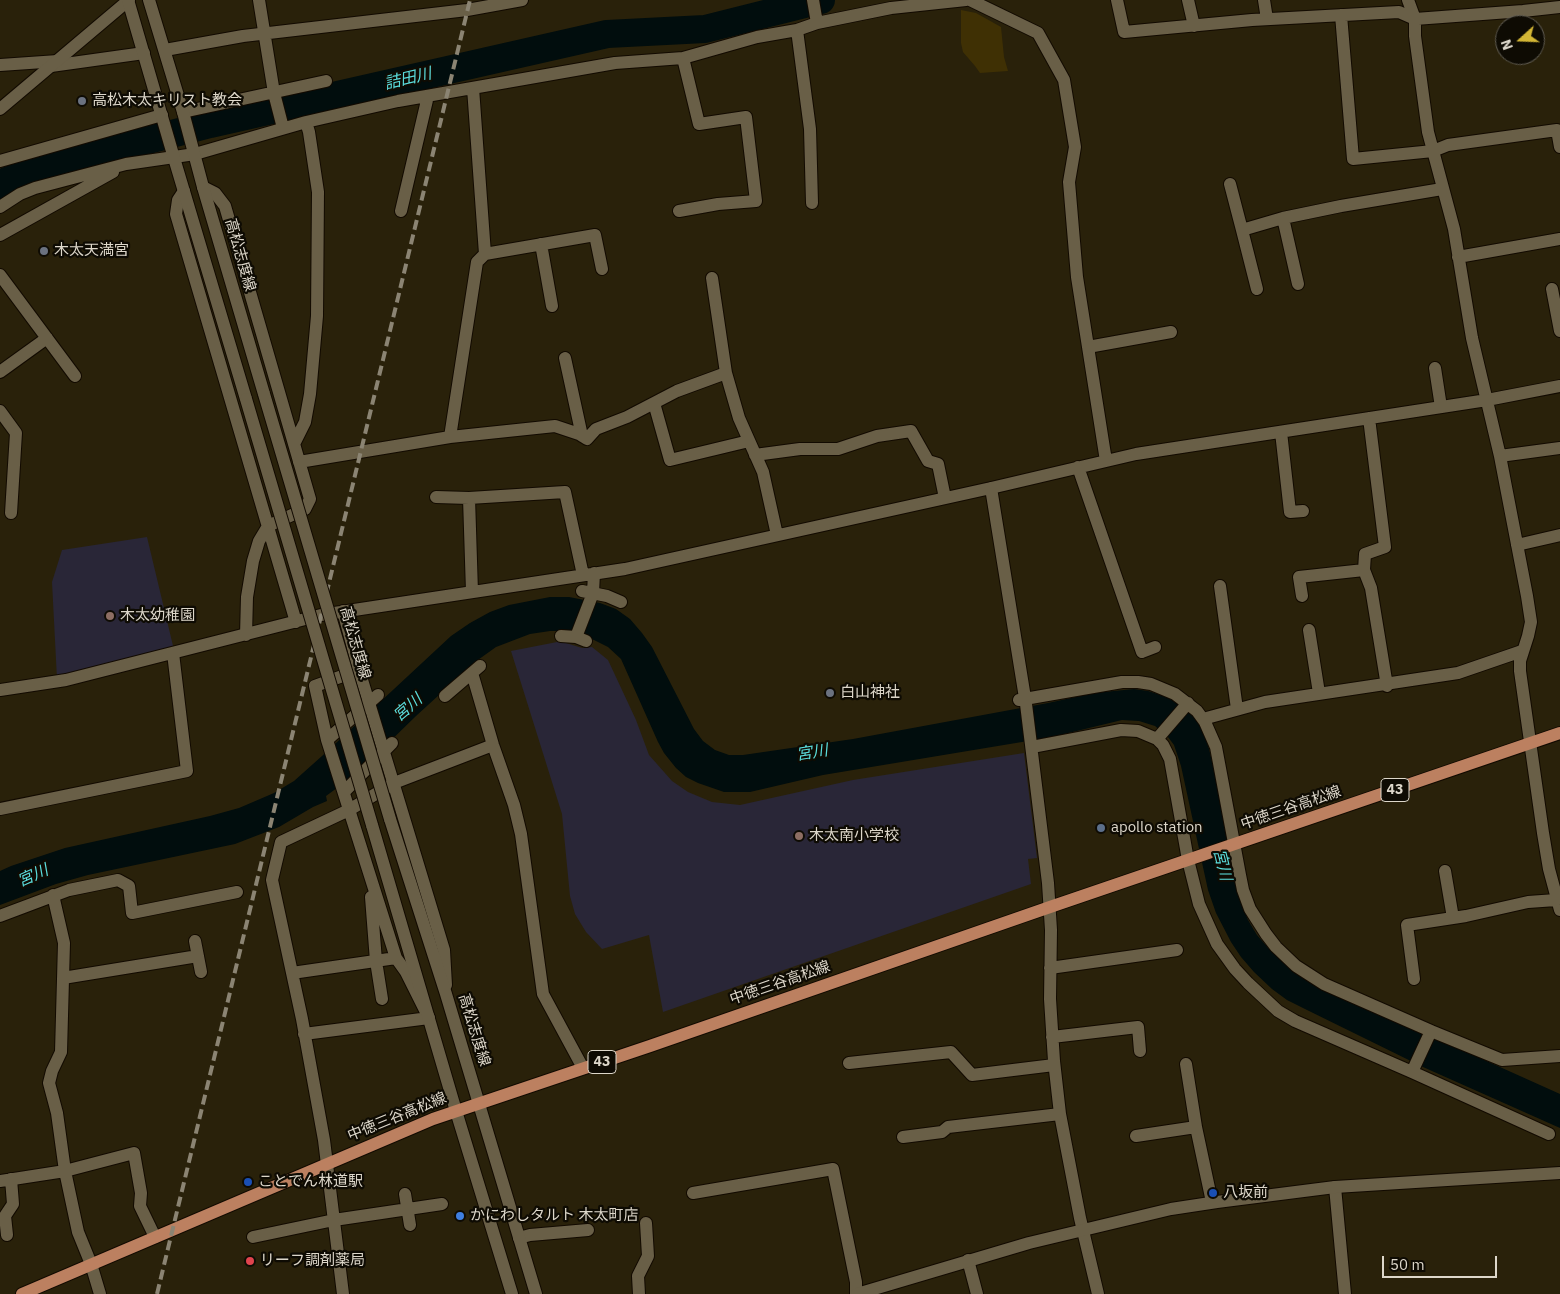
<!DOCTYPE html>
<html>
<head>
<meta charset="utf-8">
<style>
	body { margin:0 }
	#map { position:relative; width:1560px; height:1294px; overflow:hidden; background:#29210a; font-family:"IBM Plex Sans",sans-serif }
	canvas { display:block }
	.north { position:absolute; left:1495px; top:15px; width:50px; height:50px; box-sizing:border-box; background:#0e0b03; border:1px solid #615d53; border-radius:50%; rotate:250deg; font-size:14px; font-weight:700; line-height:20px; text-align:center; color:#ddd7ca }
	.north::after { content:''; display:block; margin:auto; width:18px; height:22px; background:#d3b635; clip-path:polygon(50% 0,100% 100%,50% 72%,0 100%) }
	.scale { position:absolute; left:1382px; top:1256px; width:115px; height:22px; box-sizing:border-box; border:2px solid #ddd7ca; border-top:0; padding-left:6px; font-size:15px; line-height:18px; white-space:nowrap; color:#ddd7ca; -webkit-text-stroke:4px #0e0b03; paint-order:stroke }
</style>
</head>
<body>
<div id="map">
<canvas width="1560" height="1294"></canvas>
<div class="north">N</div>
<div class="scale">50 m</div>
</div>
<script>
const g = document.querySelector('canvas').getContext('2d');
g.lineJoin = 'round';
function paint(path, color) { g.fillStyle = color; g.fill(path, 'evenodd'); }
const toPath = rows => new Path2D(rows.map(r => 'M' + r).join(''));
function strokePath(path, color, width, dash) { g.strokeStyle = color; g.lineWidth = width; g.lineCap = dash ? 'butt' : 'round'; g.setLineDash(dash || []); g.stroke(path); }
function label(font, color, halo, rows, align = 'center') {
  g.font = font + ' "IBM Plex Sans","Noto Sans JP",sans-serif'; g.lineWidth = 4.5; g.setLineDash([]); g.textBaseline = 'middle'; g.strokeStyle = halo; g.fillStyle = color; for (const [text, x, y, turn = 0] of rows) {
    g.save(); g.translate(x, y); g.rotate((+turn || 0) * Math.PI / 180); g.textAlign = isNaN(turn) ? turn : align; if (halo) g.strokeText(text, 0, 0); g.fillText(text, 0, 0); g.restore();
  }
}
const education = toPath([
	[147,537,174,650,57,679,52,582,62,550],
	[557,642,566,643,582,648,592,647,608,660,636,720,649,755,672,781,688,792,712,802,740,805,853,780,1024,753,1037,858,1028,859,1031,884,663,1012,649,935,602,949,586,932,575,914,570,896,562,814,511,651]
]);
const green = toPath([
	[961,10,976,13,1001,27,1004,57,1008,71,980,73,975,66,963,52,961,43]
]);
const water = toPath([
	[550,597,569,597,600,603,616,609,630,619,642,633,652,647,694,729,703,741,715,750,729,755,743,755,853,739,1048,703,1094,693,1134,689,1148,691,1167,697,1192,714,1203,731,1209,749,1216,778,1240,900,1248,920,1257,935,1269,949,1282,961,1422,1032,1560,1094,1560,1128,1423,1067,1305,1009,1287,1000,1272,989,1254,972,1241,957,1231,942,1216,913,1208,890,1181,766,1174,745,1168,737,1155,726,1139,721,1122,720,1052,737,823,775,750,792,724,792,698,783,686,777,676,768,664,753,658,742,621,659,608,647,594,640,578,634,566,631,550,631,530,634,496,647,475,662,416,716,378,753,371,763,326,796,327,801,313,807,279,827,235,844,88,875,56,884,0,905,0,871,11,866,65,848,210,816,239,808,274,793,294,781,322,756,451,636,470,623,490,612,509,605]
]);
const river = toPath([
	[0,186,7,181,33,170,210,124,607,34,705,29,821,0]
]);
const minor = toPath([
	[259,0,274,93,283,128],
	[813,0,817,23],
	[970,0,1038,33,1064,80,1075,147,1069,182,1077,277,1106,461],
	[1117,0,1124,32,1252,20,1399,12,1415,19,1523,11,1560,7],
	[1188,0,1194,26],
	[1264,0,1267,19],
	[1408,0,1415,19,1415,36,1428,132,1454,229,1472,338,1500,456,1527,596,1531,622,1528,636,1520,661,1520,671,1543,833,1549,869,1560,910],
	[1341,15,1353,159,1433,151,1448,145,1557,130,1560,147],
	[797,30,810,129,812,203],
	[165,50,243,36,467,10,522,0],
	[0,65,58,61],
	[51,66,144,53],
	[183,112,326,81],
	[0,161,162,115],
	[1230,184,1242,230,1283,218,1341,206,1442,189],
	[203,187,215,193,225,206,310,499,305,509,268,526,259,541,253,561,247,597,246,635],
	[184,191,178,200,176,214,296,622],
	[0,207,20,194,35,188,126,164,195,154,306,122,398,101,615,63,683,58,757,37,797,30,817,23,891,8,966,0],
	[401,211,428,96],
	[679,211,718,204,756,201,746,117,699,124,683,58],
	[1283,218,1298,284],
	[1242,230,1257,289],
	[0,235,113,172],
	[541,244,552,306],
	[485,254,595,235,602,269],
	[1458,257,1560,239],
	[0,275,75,376],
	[712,278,726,373],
	[1552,289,1560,331],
	[1088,347,1171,332],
	[565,358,582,436],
	[1435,368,1441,407],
	[0,372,47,338],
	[654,403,670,460,749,441],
	[0,411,16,433,11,513],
	[1369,418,1385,547,1365,554,1364,570,1371,588,1387,686],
	[1281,432,1290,512,1303,511],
	[450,437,555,426,579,434,587,439,596,429,627,417,677,391,726,373,739,418,763,472,777,535],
	[294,444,305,422,310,394,317,316,318,192,309,132,306,122],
	[755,455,800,449,838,449,877,436,911,431,928,461,938,464,945,498],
	[1500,456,1560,448],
	[299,462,450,437,477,262,485,254,473,88],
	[1078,467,1142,652,1155,647],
	[991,488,1026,704,1048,883,1051,930,1050,999,1054,1061,1060,1114,1080,1218,1098,1294],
	[436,497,469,498,565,492,583,575],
	[469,498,472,592],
	[1517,545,1560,535],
	[1220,586,1237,709],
	[582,591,607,596,621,602],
	[1302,596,1299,577,1364,570],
	[1309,630,1319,693],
	[561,636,576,637,586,641],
	[576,637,593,593,594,573],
	[359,670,444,950,446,985],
	[472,673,493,745,514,805,521,834,543,994,583,1068],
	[0,690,66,680,321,615,625,569,991,488,1136,454,1487,400,1560,386],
	[445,696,480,666],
	[1019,700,1122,682,1138,682,1151,684,1175,694,1197,711,1205,722,1216,747,1240,875,1243,890,1250,909,1266,934,1276,947,1296,966,1324,984,1431,1031,1502,1060,1560,1056],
	[1203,719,1265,702,1458,673,1522,651],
	[1157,739,1188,703],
	[327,740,378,695],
	[1032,747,1121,730,1138,731,1157,739,1163,745,1170,759,1188,860,1199,904,1217,944,1235,969,1248,983,1278,1011,1295,1021,1412,1072,1549,1134],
	[344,792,392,743],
	[0,809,187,771,173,653],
	[1445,871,1453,918],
	[53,895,64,943,61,1052,52,1071,49,1083,57,1113,65,1171,78,1232,91,1264,100,1294],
	[371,897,376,961,382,999],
	[0,916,69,890,118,880,129,886,132,913,237,892],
	[195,941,201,972],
	[1050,968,1177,950],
	[292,973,396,958],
	[63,978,198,956],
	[1414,979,1407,925,1466,916,1528,902,1556,900],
	[304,1034,429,1018,406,972,396,958,327,740,315,686,359,670,343,611],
	[1052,1037,1138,1027,1140,1051],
	[849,1063,951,1052,972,1075,1054,1065],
	[1186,1064,1196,1127,1212,1202],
	[1412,1072,1431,1031],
	[1136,1136,1196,1127],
	[903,1137,942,1132,948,1127,1060,1114],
	[0,1181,65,1171,134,1153,141,1193,140,1206,155,1237],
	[1335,1187,1345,1294],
	[693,1193,833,1169,856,1282,856,1294],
	[405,1194,410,1225],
	[7,1235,5,1216,13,1204,11,1179],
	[253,1237,334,1220,442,1204],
	[519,1238,530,1235,588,1230],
	[968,1260,977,1294],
	[343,1294,324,1140,302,1019,272,880,281,842,349,810,394,783,493,745],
	[639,1294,638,1276,648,1256,646,1223]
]);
const tertiary = toPath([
	[0,109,129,0],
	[857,1294,1029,1243,1171,1209,1217,1202,1335,1187,1560,1173]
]);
const secondary = toPath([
	[128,0,174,158,246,399],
	[149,0,183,112,203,187,264,394],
	[390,819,446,994,536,1294],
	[372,825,456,1111,512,1294]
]);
const primary = toPath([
	[22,1294,433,1119,650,1046,1050,907,1560,733]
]);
const rail = toPath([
	[157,1294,470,0]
]);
const secondaryBridge = toPath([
	[264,394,390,819],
	[246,399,372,825]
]);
const markers = [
	[82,101,5,"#6b7280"],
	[44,251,5,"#6b7280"],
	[110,616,5,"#8d6e63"],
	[830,693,5,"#6b7280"],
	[1101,828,5,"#5c6f8a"],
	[799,836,5,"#8d6e63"],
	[248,1182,5,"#1a4fb4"],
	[1213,1193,5,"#1a4fb4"],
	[460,1216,5,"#3f7fe0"],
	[250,1261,5,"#e0444e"]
];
const shields = [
	[1395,790,28],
	[602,1062,28]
];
const shieldNames = [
	["43",1395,790],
	["43",602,1062]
];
const poiNames = [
	["高松木太キリスト教会",92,101],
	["木太天満宮",54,251],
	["木太幼稚園",120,616],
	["白山神社",840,693],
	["apollo station",1111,828],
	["木太南小学校",809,836],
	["ことでん林道駅",258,1182],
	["八坂前",1223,1193],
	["かにわしタルト 木太町店",470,1216],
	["リーフ調剤薬局",260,1261]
];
const streetNames = [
	["高松志度線",240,255,74],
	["高松志度線",355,643,74],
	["中徳三谷高松線",1291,808,-19],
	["中徳三谷高松線",780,983,-19],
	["高松志度線",474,1030,73],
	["中徳三谷高松線",397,1117,-22]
];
const waterNames = [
	["詰田川",408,79,-13],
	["宮川",408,708,-41],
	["宮川",812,753,-9],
	["宮川",1222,865,76],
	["宮川",33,876,-24]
];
paint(education, '#292637');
paint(green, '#3f3004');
paint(water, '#010d0d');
strokePath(river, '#010d0d', 28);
strokePath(minor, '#120a00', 14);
strokePath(tertiary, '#120a00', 14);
strokePath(secondary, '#120a00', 14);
strokePath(primary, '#120a00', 14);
strokePath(minor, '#695f47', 12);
strokePath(tertiary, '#695f47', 12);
strokePath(secondary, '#695f47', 12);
strokePath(primary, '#bc8060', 12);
strokePath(rail, '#8b8473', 4, [10, 5]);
strokePath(secondaryBridge, '#120a00', 14, []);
strokePath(secondaryBridge, '#695f47', 12);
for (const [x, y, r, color] of markers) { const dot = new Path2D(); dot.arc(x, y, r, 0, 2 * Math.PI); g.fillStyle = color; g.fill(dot); strokePath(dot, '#0e0b03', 2); }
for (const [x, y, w] of shields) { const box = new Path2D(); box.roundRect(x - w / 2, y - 11.5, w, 23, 4); g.fillStyle = '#0e0b03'; g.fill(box); strokePath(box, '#ddd7ca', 1); }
label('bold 14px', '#ddd7ca', null, shieldNames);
label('15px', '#ddd7ca', '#0e0b03', poiNames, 'left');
label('15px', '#ddd7ca', '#0e0b03', streetNames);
label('italic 16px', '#5bdddd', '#0e0b03', waterNames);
</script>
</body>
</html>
